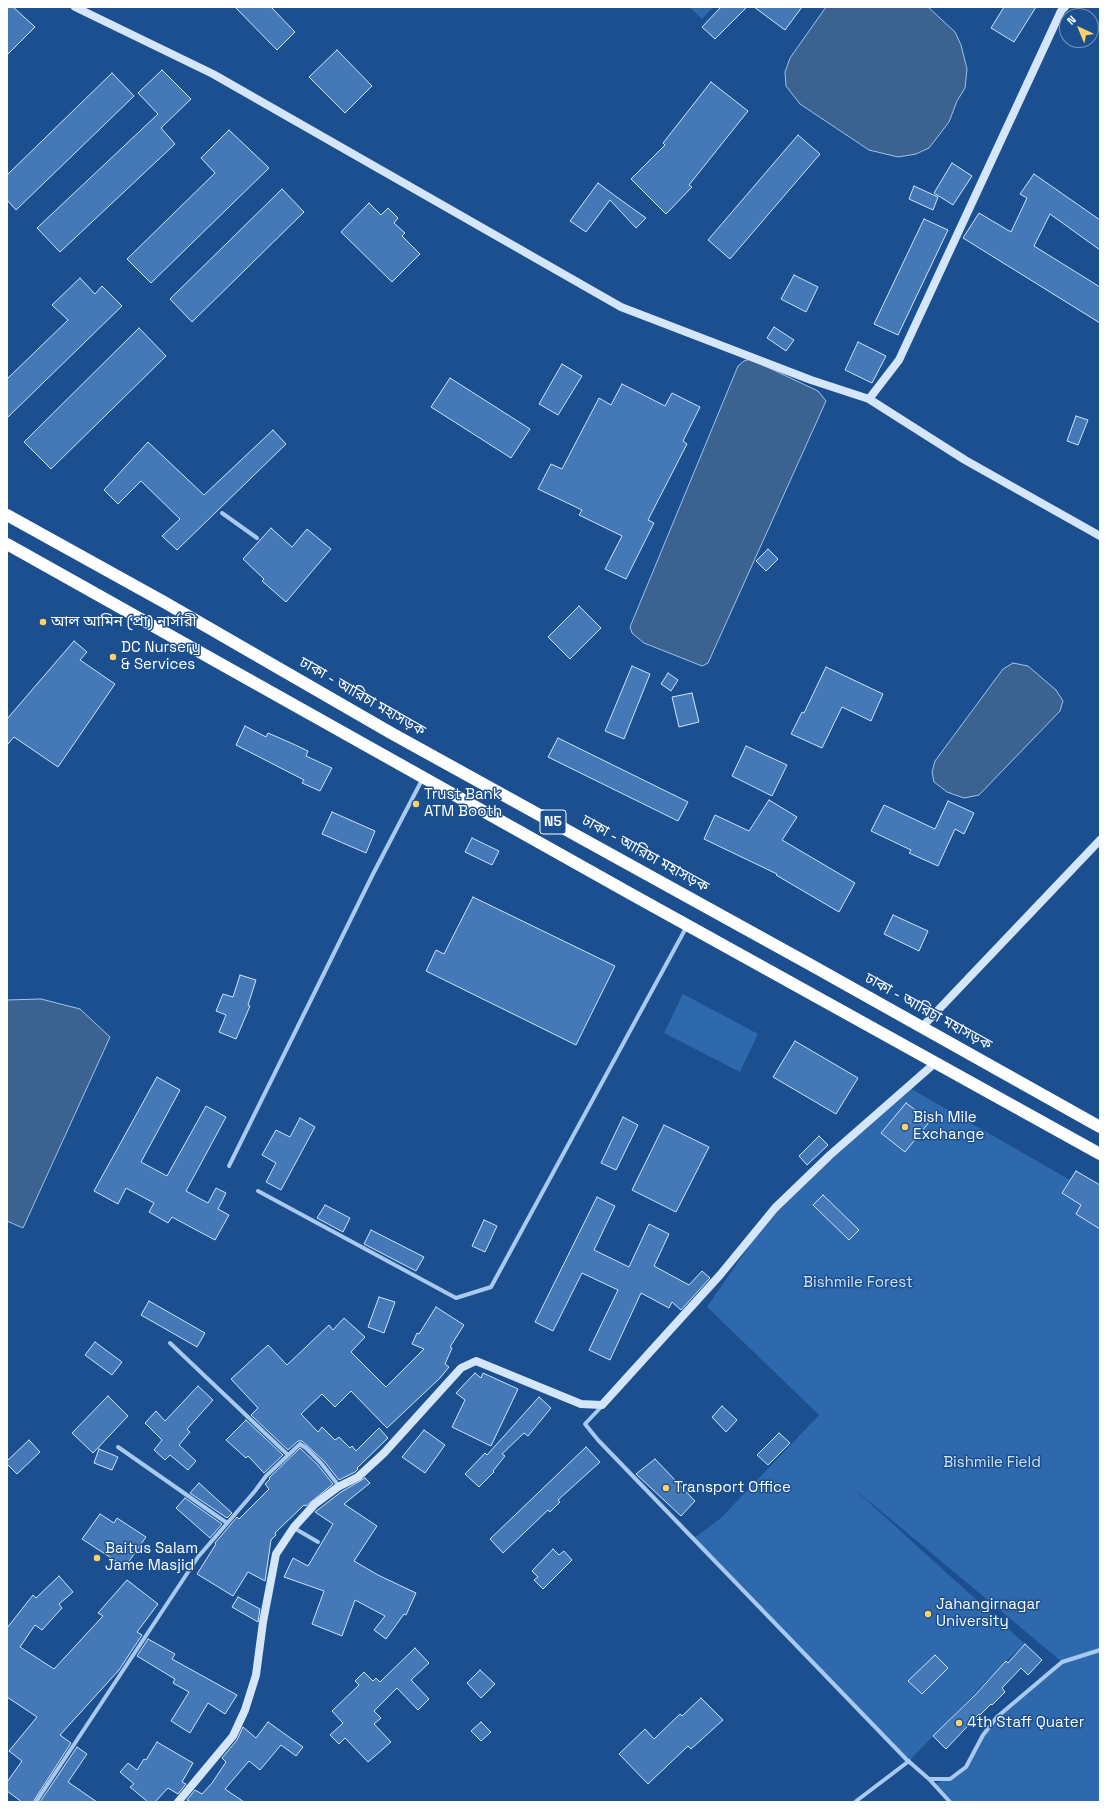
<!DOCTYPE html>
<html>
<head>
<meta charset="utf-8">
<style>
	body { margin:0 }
	#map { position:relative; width:1107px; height:1809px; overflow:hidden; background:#1b4f8f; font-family:"Space Grotesk",sans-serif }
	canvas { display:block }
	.frame { position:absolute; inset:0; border:8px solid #fff; pointer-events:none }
	.north { position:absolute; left:1059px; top:8px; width:40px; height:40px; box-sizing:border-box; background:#1b4f8f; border:1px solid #7695bc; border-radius:50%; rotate:316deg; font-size:11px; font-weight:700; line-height:16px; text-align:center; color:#fff }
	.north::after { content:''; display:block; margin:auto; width:14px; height:18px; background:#ffd166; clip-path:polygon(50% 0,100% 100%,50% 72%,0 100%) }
</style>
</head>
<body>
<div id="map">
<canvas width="1107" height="1809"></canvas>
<div class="frame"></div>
<div class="north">N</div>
</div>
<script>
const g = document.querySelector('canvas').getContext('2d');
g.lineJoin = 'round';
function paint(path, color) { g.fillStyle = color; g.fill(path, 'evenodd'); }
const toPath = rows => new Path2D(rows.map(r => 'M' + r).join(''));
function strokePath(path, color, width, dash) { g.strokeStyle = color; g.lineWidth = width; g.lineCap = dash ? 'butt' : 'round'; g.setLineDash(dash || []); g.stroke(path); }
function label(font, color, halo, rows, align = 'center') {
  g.font = font + ' "Space Grotesk","Noto Sans Bengali",sans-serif'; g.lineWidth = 3; g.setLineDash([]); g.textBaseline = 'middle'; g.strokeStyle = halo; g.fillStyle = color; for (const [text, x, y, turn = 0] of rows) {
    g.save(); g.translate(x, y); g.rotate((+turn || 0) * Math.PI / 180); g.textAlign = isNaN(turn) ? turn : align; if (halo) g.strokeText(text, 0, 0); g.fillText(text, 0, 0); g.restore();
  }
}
const green = toPath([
	[689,7,713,7,702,19],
	[683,994,758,1034,740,1072,664,1033],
	[908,1087,1070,1180,1062,1193,1100,1216,1100,1802,950,1802,934,1784,950,1779,966,1768,975,1748,997,1717,1062,1662,852,1487,1025,1644,1006,1661,909,1761,694,1538,721,1518,819,1415,707,1307,775,1208]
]);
const water = toPath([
	[826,7,928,7,955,32,961,45,967,69,965,88,957,101,949,122,929,148,916,154,898,157,869,150,800,104,786,86,785,72,790,58,826,7],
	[750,359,818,391,826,401,708,663,702,666,644,643,632,633,630,627,738,366,744,361,750,359],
	[1013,663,1028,666,1056,690,1063,701,1060,711,979,795,964,798,947,792,934,782,932,772,935,761,1003,669,1013,663],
	[41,999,80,1009,110,1037,23,1228,7,1221,7,1000,41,999]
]);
const building = toPath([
	[7,7,13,7,35,27,7,55,7,7],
	[235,7,271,7,295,32,277,50,235,7],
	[721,7,747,7,715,39,702,27,721,7],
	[754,7,802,7,785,30,754,7],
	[1004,7,1036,7,1014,42,991,28,1004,7],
	[337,50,372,86,345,113,309,77,337,50],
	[162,70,191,99,161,128,175,144,60,252,37,228,158,114,138,93,162,70],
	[112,73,134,96,16,210,7,200,7,175,112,73],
	[711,82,748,111,689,185,692,187,666,214,631,179,665,145,663,143,711,82],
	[229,130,269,168,151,283,127,259,215,173,201,158,229,130],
	[798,135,820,154,730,259,708,240,798,135],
	[952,163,972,176,953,205,934,193,952,163],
	[1034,174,1100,220,1100,250,1050,214,1034,246,1100,287,1100,323,963,238,979,213,1011,232,1027,198,1020,194,1034,174],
	[598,183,614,195,646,218,636,228,610,200,586,232,570,221,598,183],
	[914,186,938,197,933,210,909,199,914,186],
	[282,189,304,212,192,322,170,299,282,189],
	[369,203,381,215,388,208,398,218,394,223,405,233,402,236,420,254,392,282,341,232,369,203],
	[924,219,948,230,898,335,874,324,924,219],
	[794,275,818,287,806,312,781,299,794,275],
	[80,278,95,294,102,286,122,306,7,418,7,379,68,320,52,305,80,278],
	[774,327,794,340,786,351,767,338,774,327],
	[139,328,166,356,51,469,24,442,139,328],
	[858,342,886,356,872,383,845,370,858,342],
	[562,364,582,376,558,415,539,404,562,364],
	[450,378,530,429,511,458,431,407,450,378],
	[622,384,665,406,672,393,700,407,683,441,687,444,648,520,654,523,626,579,605,569,622,536,579,515,582,510,538,489,551,464,562,469,599,398,611,405,622,384],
	[1076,416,1088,420,1078,445,1067,441,1076,416],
	[273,430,286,444,177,550,162,536,180,519,141,481,118,504,104,490,148,442,204,495,273,430],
	[271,528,292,547,307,529,331,549,286,602,262,581,264,579,243,559,271,528],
	[768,549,778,559,766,571,756,561,768,549],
	[579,606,601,628,570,659,548,637,579,606],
	[74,641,87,652,80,660,115,684,58,767,14,737,7,745,7,719,74,641],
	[632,666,650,674,624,739,605,731,632,666],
	[826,667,883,694,871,721,842,707,822,748,791,734,802,712,804,713,826,667],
	[668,673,678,680,671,691,661,684,668,673],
	[692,693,699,722,679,727,672,697,692,693],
	[245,726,266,737,268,733,291,743,308,751,306,756,332,768,320,791,302,783,304,780,236,745,245,726],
	[558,738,688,802,678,821,548,757,558,738],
	[746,746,787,765,772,796,732,776,746,746],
	[769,800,797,817,782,840,855,883,839,912,776,875,777,874,704,839,715,815,749,831,769,800],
	[948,801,974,813,964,834,955,829,938,866,909,853,911,850,871,831,884,805,935,829,948,801],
	[332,812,375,831,366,853,322,834,332,812],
	[472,838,499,851,492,865,465,852,472,838],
	[473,897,615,966,576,1045,426,971,436,950,444,954,473,897],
	[893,915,928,931,919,951,884,934,893,915],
	[240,975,256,980,248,1005,250,1006,236,1039,219,1032,226,1015,216,1011,223,994,233,997,240,975],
	[795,1041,858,1078,836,1114,773,1077,795,1041],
	[157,1077,180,1090,141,1162,167,1176,206,1106,226,1117,186,1191,208,1203,216,1188,226,1193,218,1209,229,1215,215,1240,172,1217,168,1223,149,1212,154,1203,126,1188,118,1204,94,1191,157,1077],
	[906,1103,930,1121,905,1152,881,1133,906,1103],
	[623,1117,638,1125,616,1170,601,1163,623,1117],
	[300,1118,315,1127,281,1190,266,1182,276,1163,262,1155,276,1130,290,1137,300,1118],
	[664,1125,709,1147,676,1212,632,1190,664,1125],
	[819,1136,828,1145,807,1165,799,1156,819,1136],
	[1076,1171,1100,1185,1100,1229,1076,1214,1081,1205,1062,1193,1076,1171],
	[823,1195,859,1230,849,1240,813,1205,823,1195],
	[597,1197,615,1206,594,1250,629,1267,649,1224,669,1234,654,1266,689,1285,702,1271,710,1278,681,1310,672,1302,669,1308,641,1293,610,1360,589,1350,618,1290,582,1273,553,1331,535,1322,597,1197],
	[325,1205,350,1218,343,1232,317,1218,325,1205],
	[484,1220,497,1226,485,1252,472,1246,484,1220],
	[371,1230,424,1257,416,1271,364,1244,371,1230],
	[379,1297,395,1302,384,1333,368,1327,379,1297],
	[149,1301,205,1333,197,1347,141,1315,149,1301],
	[436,1307,464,1325,450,1347,452,1348,445,1364,449,1367,440,1378,387,1428,351,1391,335,1407,322,1394,301,1414,318,1432,322,1427,335,1440,339,1437,350,1448,352,1446,356,1451,379,1428,388,1438,357,1468,358,1469,355,1472,339,1480,324,1461,302,1441,298,1441,288,1450,251,1415,258,1408,231,1379,268,1345,287,1365,329,1325,333,1330,344,1318,365,1337,351,1352,386,1387,424,1349,412,1344,417,1333,419,1334,436,1307],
	[95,1342,122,1362,112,1375,85,1355,95,1342],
	[475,1373,481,1378,483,1373,518,1389,491,1446,452,1427,465,1400,456,1393,475,1373],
	[198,1386,213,1400,187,1429,190,1432,179,1445,196,1461,188,1470,170,1455,165,1460,154,1450,162,1440,145,1423,156,1411,165,1421,198,1386],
	[108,1396,128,1416,93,1453,72,1433,108,1396],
	[539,1397,551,1408,528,1436,524,1433,502,1454,505,1456,493,1471,494,1472,479,1487,465,1474,485,1453,487,1455,539,1397],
	[722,1406,737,1420,726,1432,712,1417,722,1406],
	[246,1420,283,1455,264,1473,248,1456,246,1458,226,1440,246,1420],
	[424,1430,445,1445,425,1473,402,1457,424,1430],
	[779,1433,790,1443,768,1465,757,1455,779,1433],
	[29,1440,40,1452,17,1474,7,1464,7,1461,29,1440],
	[586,1447,600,1462,558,1500,560,1502,550,1512,548,1510,503,1553,490,1539,586,1447],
	[300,1448,318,1465,333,1484,306,1506,304,1505,275,1533,276,1535,271,1540,265,1581,248,1572,233,1596,197,1574,216,1544,215,1543,237,1517,239,1519,269,1489,265,1484,270,1479,269,1478,300,1448],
	[99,1449,118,1457,112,1470,94,1463,99,1449],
	[655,1459,695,1501,681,1516,636,1474,655,1459],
	[365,1478,370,1483,344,1504,377,1526,354,1561,378,1575,416,1593,406,1615,404,1614,386,1639,374,1630,385,1616,355,1600,342,1636,312,1624,324,1591,284,1577,293,1558,308,1566,333,1524,315,1512,341,1492,365,1478],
	[199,1483,232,1513,227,1518,190,1493,199,1483],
	[185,1498,222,1524,210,1538,176,1508,185,1498],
	[100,1514,114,1523,117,1518,146,1537,125,1567,82,1539,100,1514],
	[553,1549,559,1555,564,1551,572,1560,543,1589,534,1580,538,1577,532,1571,553,1549],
	[59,1576,73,1592,59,1604,62,1608,42,1630,35,1625,20,1647,54,1669,103,1616,98,1613,127,1580,158,1604,137,1632,142,1635,119,1670,60,1735,71,1743,33,1802,22,1802,7,1791,7,1782,22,1761,9,1751,37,1717,7,1697,7,1628,33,1595,36,1598,59,1576],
	[238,1597,260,1609,258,1622,232,1607,238,1597],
	[148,1639,175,1654,172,1659,237,1695,225,1714,208,1703,190,1733,171,1721,189,1692,173,1683,175,1679,137,1656,148,1639],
	[1025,1644,1042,1660,1028,1675,1021,1668,1002,1688,1005,1692,992,1705,991,1704,980,1715,979,1714,946,1749,933,1736,976,1694,1006,1661,1008,1663,1025,1644],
	[415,1648,429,1663,411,1680,429,1699,418,1710,397,1688,374,1711,381,1718,374,1724,391,1742,368,1762,345,1738,339,1744,330,1735,343,1723,332,1711,359,1685,355,1681,364,1672,373,1681,376,1678,380,1682,415,1648],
	[935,1655,948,1668,922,1694,908,1681,935,1655],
	[480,1670,495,1684,481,1698,467,1683,480,1670],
	[701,1698,723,1720,691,1749,688,1746,648,1784,619,1754,645,1729,654,1739,680,1714,682,1716,701,1698],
	[268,1722,303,1747,296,1756,281,1745,260,1770,249,1761,225,1789,244,1802,191,1802,187,1800,195,1790,202,1794,212,1783,226,1762,222,1758,237,1740,243,1727,256,1738,268,1722],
	[481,1722,491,1732,481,1741,471,1731,481,1722],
	[157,1742,193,1763,182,1782,186,1784,178,1794,168,1788,155,1802,148,1802,130,1787,134,1784,120,1772,128,1763,137,1770,144,1759,146,1760,157,1742],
	[77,1747,87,1754,68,1782,97,1802,40,1802,77,1747]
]);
const street = toPath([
	[222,513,257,538],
	[229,1166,373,874,423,778],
	[258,1191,456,1298,491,1287,687,926],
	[170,1343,287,1454],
	[602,1406,585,1424,598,1440,906,1759,929,1779,950,1779,966,1767,983,1735,997,1717,1062,1662,1100,1650],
	[118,1447,227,1523],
	[294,1528,318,1542],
	[929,1779,950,1802],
	[36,1802,198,1557,255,1491,266,1476,300,1444,306,1448,321,1463,339,1486],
	[855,1802,909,1761]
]);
const secondary = toPath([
	[75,7,213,74,621,307,811,380,869,399,899,360,1061,11,1065,7],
	[869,399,965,460,1100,536],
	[922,1027,1100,840],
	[178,1802,233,1736,245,1710,256,1675,263,1622,276,1554,294,1527,315,1504,338,1487,358,1477,384,1453,461,1368,476,1361,581,1404,602,1405,720,1275,775,1208,830,1155,935,1063]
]);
const highway = toPath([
	[7,515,164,602,391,733,811,965,1100,1127],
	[7,544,631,894,1100,1154]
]);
const markers = [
	[43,622,4,"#ffd166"],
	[113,657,4,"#ffd166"],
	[416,804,4,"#ffd166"],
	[905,1127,4,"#ffd166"],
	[666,1488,4,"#ffd166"],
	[97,1558,4,"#ffd166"],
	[928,1614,4,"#ffd166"],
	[959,1723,4,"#ffd166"]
];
const shields = [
	[553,822,26]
];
const shieldNames = [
	["N5",553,822]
];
const poiNames = [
	["আল আমিন (প্রা) নার্সারী",51,622],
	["DC Nursery",121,648],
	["& Services",121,665],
	["Trust Bank",424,795],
	["ATM Booth",424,812],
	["Bish Mile",913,1118],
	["Exchange",913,1135],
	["Transport Office",674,1488],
	["Baitus Salam",105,1549],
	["Jame Masjid",105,1566],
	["Jahangirnagar",936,1605],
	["University",936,1622],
	["4th Staff Quater",967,1723]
];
const streetNames = [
	["ঢাকা - আরিচা মহাসড়ক",362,697,30],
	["ঢাকা - আরিচা মহাসড়ক",645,854,29],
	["ঢাকা - আরিচা মহাসড়ক",928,1012,29]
];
const parkNames = [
	["Bishmile Forest",858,1283],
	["Bishmile Field",992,1463]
];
paint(green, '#2e69ad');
paint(water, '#3c6290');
strokePath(water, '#9cc4f0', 1);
paint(building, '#4478b7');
strokePath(building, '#cfe3fa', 1);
strokePath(street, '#a9c9ee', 4);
strokePath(secondary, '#d6e6fa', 8);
strokePath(highway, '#fff', 12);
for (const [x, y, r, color] of markers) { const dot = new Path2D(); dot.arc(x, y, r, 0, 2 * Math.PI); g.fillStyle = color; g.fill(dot); strokePath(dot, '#1b4f8f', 1.5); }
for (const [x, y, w] of shields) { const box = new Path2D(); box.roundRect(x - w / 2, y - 12, w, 24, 3); g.fillStyle = '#1b4f8f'; g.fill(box); strokePath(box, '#fff', 1); }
label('bold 14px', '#fff', null, shieldNames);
label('15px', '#fff', '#1b4f8f', poiNames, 'left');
label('15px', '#fff', '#1b4f8f', streetNames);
label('15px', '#cfe3fa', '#1b4f8f', parkNames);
</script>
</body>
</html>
